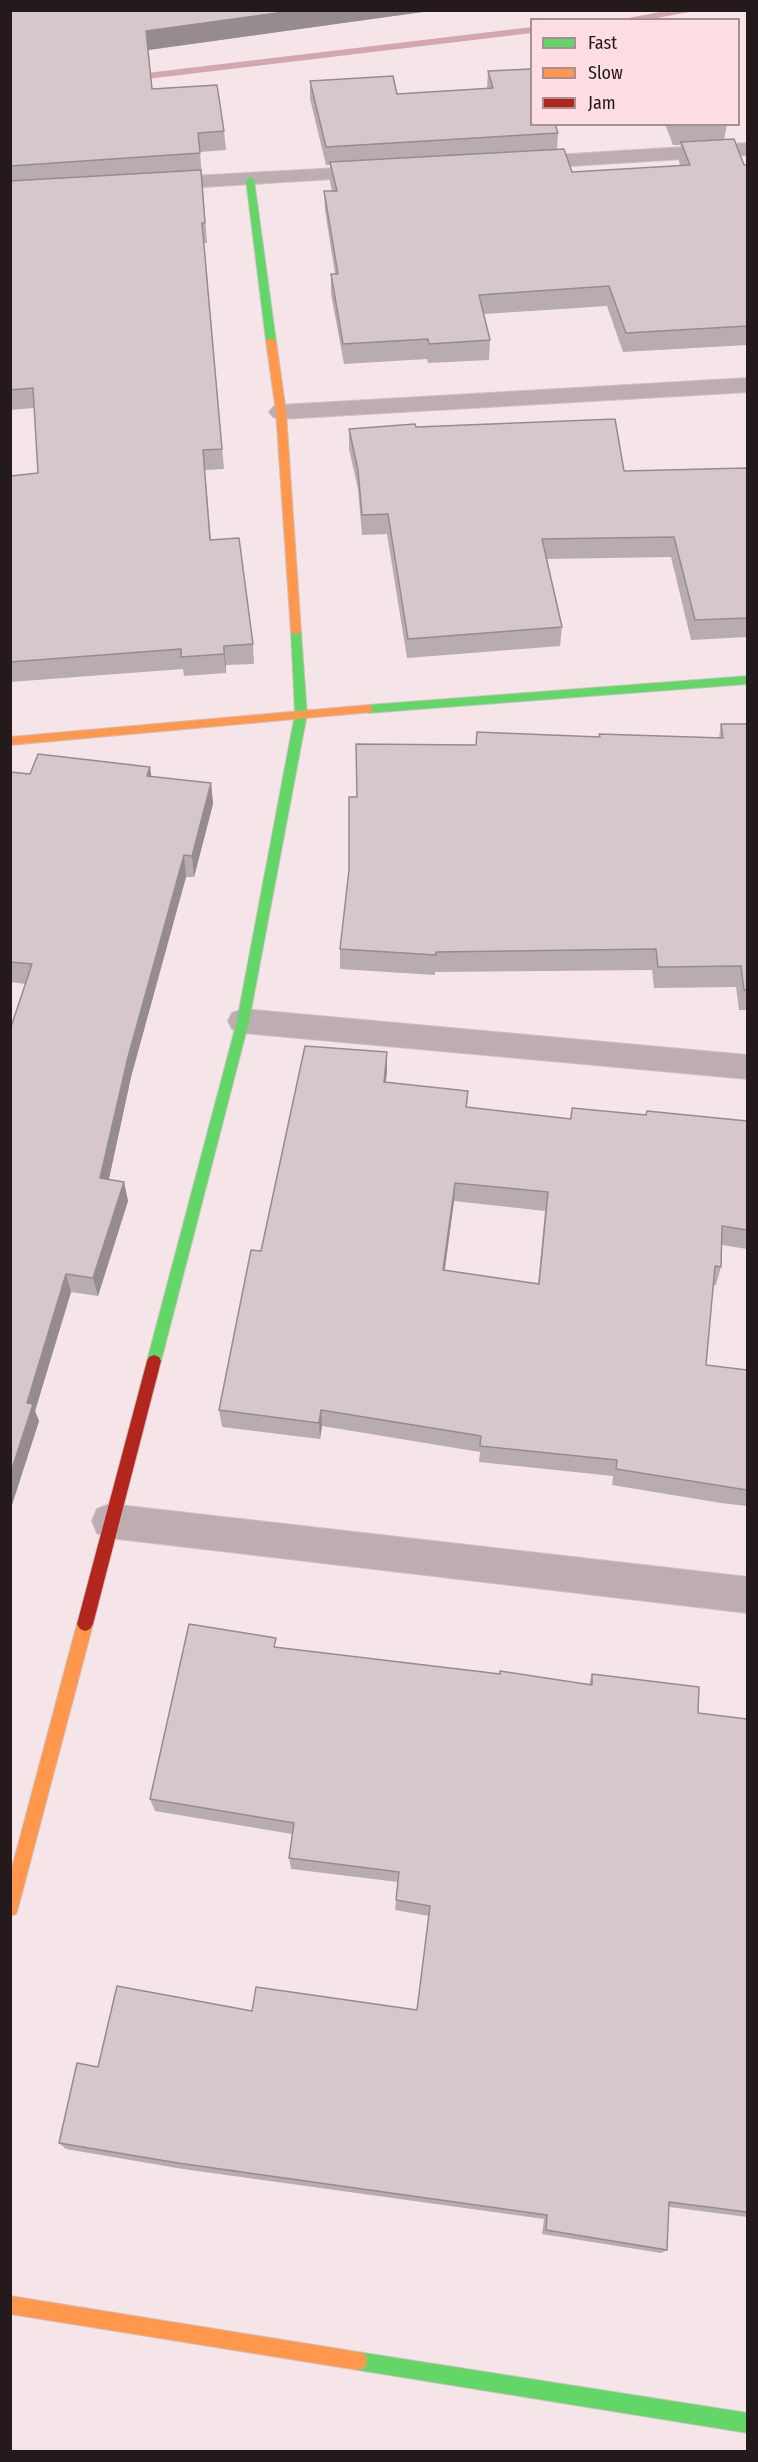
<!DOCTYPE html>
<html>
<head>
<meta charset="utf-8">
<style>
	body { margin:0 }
	#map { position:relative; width:758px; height:2462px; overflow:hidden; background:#f6e5e8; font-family:"Fira Sans Condensed",sans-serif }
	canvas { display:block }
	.frame { position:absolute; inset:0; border:12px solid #24191b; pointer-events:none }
	.legend { position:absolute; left:530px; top:18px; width:210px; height:108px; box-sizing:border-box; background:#fedde3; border:2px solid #a78f93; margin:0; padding:8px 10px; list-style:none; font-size:18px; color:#24191b }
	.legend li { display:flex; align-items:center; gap:12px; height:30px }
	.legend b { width:30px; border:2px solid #a78f93 }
</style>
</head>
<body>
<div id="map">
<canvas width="758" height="2462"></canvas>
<div class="frame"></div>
<ul class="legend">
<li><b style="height:8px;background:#63d668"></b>Fast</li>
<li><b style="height:8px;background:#ff974d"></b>Slow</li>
<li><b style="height:8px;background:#b3261e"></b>Jam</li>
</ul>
</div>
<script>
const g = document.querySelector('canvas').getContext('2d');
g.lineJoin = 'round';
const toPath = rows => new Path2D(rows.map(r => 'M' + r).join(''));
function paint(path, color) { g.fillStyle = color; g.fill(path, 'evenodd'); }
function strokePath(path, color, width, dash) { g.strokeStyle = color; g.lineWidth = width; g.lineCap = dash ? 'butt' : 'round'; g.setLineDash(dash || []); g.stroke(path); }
const stream = toPath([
	[671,10,700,10,646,20,617,20,671,10],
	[532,27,532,33,130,81,125,78,130,75,532,27]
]);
const street = toPath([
	[748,143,748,155,522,169,515,167,512,163,515,159,522,157,748,143],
	[374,166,381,168,384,172,381,176,156,190,149,188,146,184,149,180,156,178,374,166],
	[748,378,748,392,281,419,273,417,269,412,273,407,281,405,748,378],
	[243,1009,748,1055,748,1079,243,1033,232,1029,228,1021,232,1013,243,1009],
	[110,1504,748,1577,748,1613,110,1538,97,1533,92,1521,97,1509,110,1504]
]);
const fast = toPath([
	[250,177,254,180,276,341,271,344,266,341,246,180,250,177],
	[296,629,301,632,307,714,249,1021,161,1361,159,1365,154,1367,149,1365,147,1361,237,1021,295,714,291,632,296,629],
	[748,676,748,684,368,713,363,709,368,705,748,676],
	[358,2352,748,2413,748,2433,358,2370,351,2368,349,2361,351,2354,358,2352]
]);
const slow = toPath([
	[271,338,276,341,286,412,301,632,296,635,291,632,276,412,266,341,271,338],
	[368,705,372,706,372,712,10,745,10,737,368,705],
	[85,1617,90,1619,93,1624,18,1908,16,1914,10,1916,10,1875,77,1624,80,1619,85,1617],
	[10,2296,358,2352,365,2354,367,2361,365,2368,358,2370,10,2314,10,2296]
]);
const jam = toPath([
	[154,1355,159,1357,161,1361,93,1624,90,1629,85,1631,80,1629,77,1624,147,1361,149,1357,154,1355]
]);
const wall = toPath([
	[10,10,437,10,148,50,152,89,224,131,226,150,200,152,207,243,204,243,224,469,205,470,211,540,253,644,254,664,226,665,226,673,184,676,183,669,10,682,10,476,38,473,34,408,10,410],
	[488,71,558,133,557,149,572,172,680,166,679,161,681,145,673,145,665,124,727,124,724,140,744,165,747,165,747,345,623,352,607,306,484,314,490,340,489,360,428,363,427,359,344,364,331,294,331,274,335,274,325,210,324,191,332,191,330,182,330,165,326,165,310,99,310,81,397,94,487,89],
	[416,427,624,471,747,468,747,637,691,640,671,557,546,559,562,627,560,646,407,658,387,534,362,535,358,489,349,449,349,429],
	[721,724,747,724,747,1010,739,1010,736,987,654,988,652,970,435,972,435,975,340,969,340,949,476,745,599,737,599,734,719,738],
	[150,767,151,777,211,783,213,804,194,877,186,877,131,1077,109,1179,124,1182,128,1201,98,1296,71,1292,35,1411,39,1421,10,1511,25,984,10,982,10,772,30,774],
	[387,1052,386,1082,468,1091,467,1108,570,1119,572,1108,646,1115,647,1111,747,1121,747,1249,722,1245,721,1267,716,1285,713,1285,706,1365,747,1370,747,1506,721,1503,612,1485,613,1476,479,1462,480,1452,322,1426,320,1439,222,1427,219,1410,261,1251],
	[454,1201,545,1211,538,1284,445,1270],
	[277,1648,589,1684,592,1674,698,1713,747,1719,747,2217,669,2207,667,2250,661,2253,542,2234,544,2219,183,2169,66,2149,59,2143,98,2067,252,2011,417,2010,429,1916,395,1910,398,1882,291,1869,289,1858,292,1834,155,1811,150,1799]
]);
const shadedWall = toPath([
	[299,10,437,10,148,50,146,31],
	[224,646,226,665,226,673,224,654],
	[150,767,153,789,147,776],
	[211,783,213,804,194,877,192,856],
	[184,855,186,877,131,1077,105,1197,100,1178,128,1057],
	[387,1052,387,1071,384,1101,384,1082],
	[124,1182,128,1201,98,1296,93,1278],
	[455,1183,454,1201,442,1287,443,1270],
	[66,1274,71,1292,35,1411,39,1421,10,1511,10,1475,27,1403],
	[321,1410,322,1426,320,1439,319,1423]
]);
const building = toPath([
	[10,10,299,10,146,31,152,89,217,85,224,131,198,133,200,153,10,166,10,10],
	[531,69,531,124,555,124,558,133,326,147,310,81,393,76,397,94,493,88,488,71,531,69],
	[734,139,744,165,747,165,747,326,626,333,609,286,479,295,490,340,429,344,428,339,343,344,331,274,338,274,324,191,337,191,330,162,564,149,572,172,690,165,681,142,734,139],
	[201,170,205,223,202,223,222,449,203,450,210,540,239,538,253,644,224,646,224,654,181,657,181,649,10,662,10,476,38,473,33,388,10,390,10,181,201,170],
	[615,419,624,471,747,468,747,618,695,620,674,537,542,539,562,627,408,639,388,514,362,515,358,470,349,429,415,424,416,427,615,419],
	[721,724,747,724,747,990,744,990,741,966,658,967,656,949,436,952,436,955,340,949,349,870,349,797,357,797,356,744,476,745,477,732,600,737,599,734,723,738,721,724],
	[38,754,150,767,147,776,211,783,192,856,184,855,128,1057,100,1178,124,1182,93,1278,66,1274,27,1403,33,1404,10,1475,10,1030,32,964,10,962,10,772,30,774,38,754],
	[305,1046,387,1052,384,1082,468,1091,466,1107,571,1119,572,1108,646,1115,647,1111,747,1121,747,1230,722,1226,721,1267,715,1266,706,1365,747,1370,747,1490,616,1469,617,1460,480,1446,481,1436,321,1410,319,1423,219,1410,251,1250,261,1251,305,1046],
	[455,1183,548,1192,539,1284,443,1270,455,1183],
	[189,1624,276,1638,274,1647,500,1674,500,1671,592,1685,592,1674,699,1687,698,1713,747,1719,747,2212,669,2202,667,2250,546,2230,547,2215,178,2163,59,2143,77,2063,98,2067,117,1986,252,2011,256,1987,417,2010,430,1906,396,1900,399,1872,289,1858,294,1823,150,1799,189,1624]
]);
paint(stream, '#d2a7b0');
strokePath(street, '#cfc2c4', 2);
strokePath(fast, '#cfc2c4', 2);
strokePath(slow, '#cfc2c4', 2);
strokePath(jam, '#cfc2c4', 2);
paint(street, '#bdadb0');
paint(fast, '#63d668');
paint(slow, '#ff974d');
paint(jam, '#b3261e');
paint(wall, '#b8acae');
paint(shadedWall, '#968c8d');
paint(building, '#d6c8ca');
strokePath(building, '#968c8d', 1.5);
</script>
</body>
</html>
